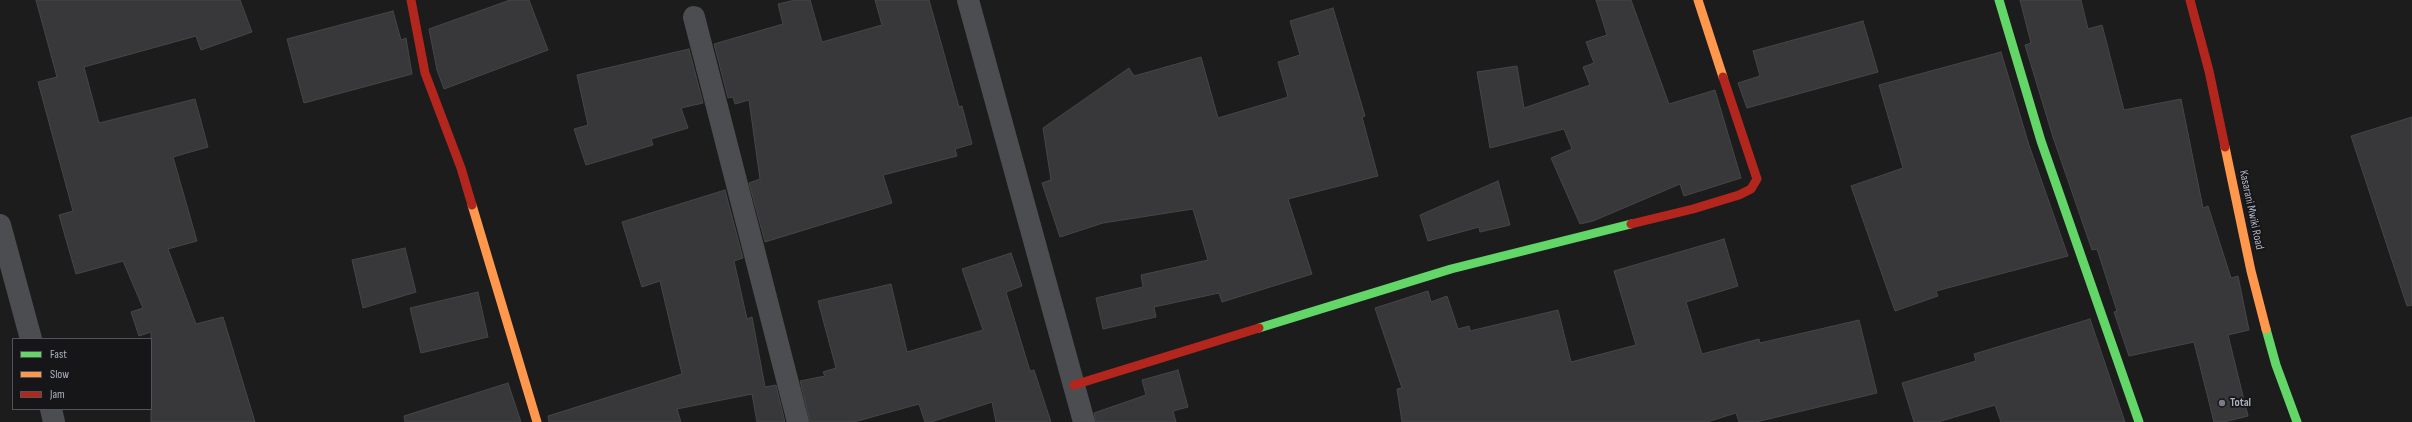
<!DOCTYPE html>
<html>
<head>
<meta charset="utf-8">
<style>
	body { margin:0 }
	#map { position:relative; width:2412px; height:422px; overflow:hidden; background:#1c1c1c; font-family:"Sofia Sans Condensed",sans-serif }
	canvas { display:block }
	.legend { position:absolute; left:12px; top:338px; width:140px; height:72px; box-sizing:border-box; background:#161619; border:1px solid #52545b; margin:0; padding:5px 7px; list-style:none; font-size:12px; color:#acb1be }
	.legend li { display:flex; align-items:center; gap:8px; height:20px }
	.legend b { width:20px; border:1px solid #52545b }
</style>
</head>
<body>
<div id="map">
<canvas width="2412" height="422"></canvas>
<ul class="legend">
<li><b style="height:5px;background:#63d668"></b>Fast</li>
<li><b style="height:5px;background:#ff974d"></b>Slow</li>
<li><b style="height:5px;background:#b3261e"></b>Jam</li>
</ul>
</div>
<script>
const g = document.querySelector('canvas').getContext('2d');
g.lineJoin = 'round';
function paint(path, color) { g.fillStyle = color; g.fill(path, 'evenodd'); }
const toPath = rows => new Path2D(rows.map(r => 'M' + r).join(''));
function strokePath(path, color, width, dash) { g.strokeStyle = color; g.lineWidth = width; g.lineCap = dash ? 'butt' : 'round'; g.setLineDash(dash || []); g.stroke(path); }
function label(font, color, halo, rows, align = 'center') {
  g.font = font + ' "Sofia Sans Condensed",sans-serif'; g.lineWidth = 3.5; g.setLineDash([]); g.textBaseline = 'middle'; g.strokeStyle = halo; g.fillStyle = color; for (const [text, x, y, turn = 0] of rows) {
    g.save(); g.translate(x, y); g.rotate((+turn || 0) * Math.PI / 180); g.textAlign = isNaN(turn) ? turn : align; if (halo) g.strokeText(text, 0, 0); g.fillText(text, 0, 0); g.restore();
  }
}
const building = toPath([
	[36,0,240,0,252,32,201,50,196,36,84,67,99,123,195,99,208,147,173,157,197,241,168,249,196,324,223,317,255,422,151,422,151,332,139,336,131,312,143,308,123,261,76,274,59,215,73,211,38,82,57,77,36,0],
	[510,0,529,0,548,50,444,89,437,70,429,29,510,0],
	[795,0,810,0,822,42,882,25,875,0,929,0,959,107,962,106,972,144,955,149,957,156,883,175,892,203,765,242,749,183,760,179,749,100,735,104,733,97,728,98,714,44,783,24,778,4,795,0],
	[1596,0,1631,0,1669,104,1715,90,1741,178,1684,196,1680,184,1593,221,1580,224,1551,158,1572,149,1564,129,1490,148,1477,72,1517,66,1524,108,1590,85,1583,67,1594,63,1586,42,1607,35,1596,0],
	[2020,0,2081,0,2088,29,2102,25,2124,110,2181,99,2203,208,2208,206,2231,278,2238,276,2249,330,2228,335,2248,416,2224,422,2214,422,2194,342,2129,356,2114,312,2117,311,2097,249,2092,250,2053,137,2025,45,2031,43,2020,0],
	[1333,8,1365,116,1362,117,1378,176,1288,199,1312,274,1222,302,1219,293,1154,307,1156,317,1103,329,1096,298,1143,287,1141,275,1208,260,1193,209,1103,223,1060,237,1042,183,1051,180,1043,128,1129,68,1134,76,1201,57,1218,118,1288,97,1278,62,1300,55,1290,21,1333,8],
	[393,11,401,40,406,38,412,74,304,103,287,39,393,11],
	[1863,21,1878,72,1747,108,1738,83,1760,76,1753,51,1863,21],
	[689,49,703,103,681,108,688,128,651,139,653,145,586,165,574,129,588,125,577,75,689,49],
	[2001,52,2029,145,2068,256,1936,291,1938,296,1895,311,1851,186,1903,168,1879,85,2001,52],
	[2412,117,2412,305,2407,306,2351,136,2412,117],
	[1498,181,1510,225,1480,232,1479,227,1428,241,1420,215,1498,181],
	[725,190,743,258,734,261,747,319,752,317,765,387,776,385,785,422,757,422,752,394,677,409,681,422,549,422,548,416,682,374,660,281,642,287,622,222,725,190],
	[1724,239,1738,286,1686,302,1702,354,1759,339,1760,343,1859,320,1877,393,1756,422,1739,422,1736,413,1707,422,1402,422,1397,389,1402,388,1375,308,1428,291,1431,302,1447,296,1458,329,1469,326,1470,331,1558,310,1571,362,1636,345,1614,271,1724,239],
	[405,248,416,292,363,308,352,260,405,248],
	[1011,253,1022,286,1006,292,1030,371,1034,370,1051,422,996,422,992,402,931,422,925,422,919,404,854,422,810,422,800,381,825,376,823,372,836,368,818,301,891,284,907,352,983,330,962,269,1011,253],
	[478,292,488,337,421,353,410,308,478,292],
	[2090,319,2125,422,2001,422,1995,405,1938,422,1914,422,1902,383,1976,361,1974,354,2090,319],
	[1178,370,1188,407,1173,411,1176,422,1096,422,1094,413,1146,395,1142,380,1178,370],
	[508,383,521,422,405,422,404,416,508,383]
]);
const street = toPath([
	[968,0,1084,422],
	[694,17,798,422],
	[0,225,31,339],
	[51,409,54,422]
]);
const fast = toPath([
	[1999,0,2041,141,2139,422],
	[1259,328,1451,269,1631,224],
	[2266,329,2276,365,2297,422]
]);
const slow = toPath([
	[1698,0,1723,77],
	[2225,147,2251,271,2266,329],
	[472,205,537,422]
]);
const jam = toPath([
	[411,0,425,73,461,168,472,205],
	[2190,0,2209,71,2225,147],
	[1631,224,1693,209,1739,195,1751,189,1757,179,1723,77],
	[1074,385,1259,328]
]);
const markers = [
	[2222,403,4,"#7a7d85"]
];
const streetNames = [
	["Kasarani Mwiki Road",2251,210,78]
];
const poiNames = [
	["Total",2230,403]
];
paint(building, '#38383a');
strokePath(building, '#454648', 1);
strokePath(street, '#4c4d50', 22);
strokePath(fast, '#63d668', 9);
strokePath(slow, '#ff974d', 9);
strokePath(jam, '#b3261e', 9);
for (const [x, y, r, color] of markers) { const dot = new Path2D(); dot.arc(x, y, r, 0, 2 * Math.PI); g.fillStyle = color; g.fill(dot); strokePath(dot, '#161619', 1.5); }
label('12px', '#acb1be', '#161619', streetNames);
label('bold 12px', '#acb1be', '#161619', poiNames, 'left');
</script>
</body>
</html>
